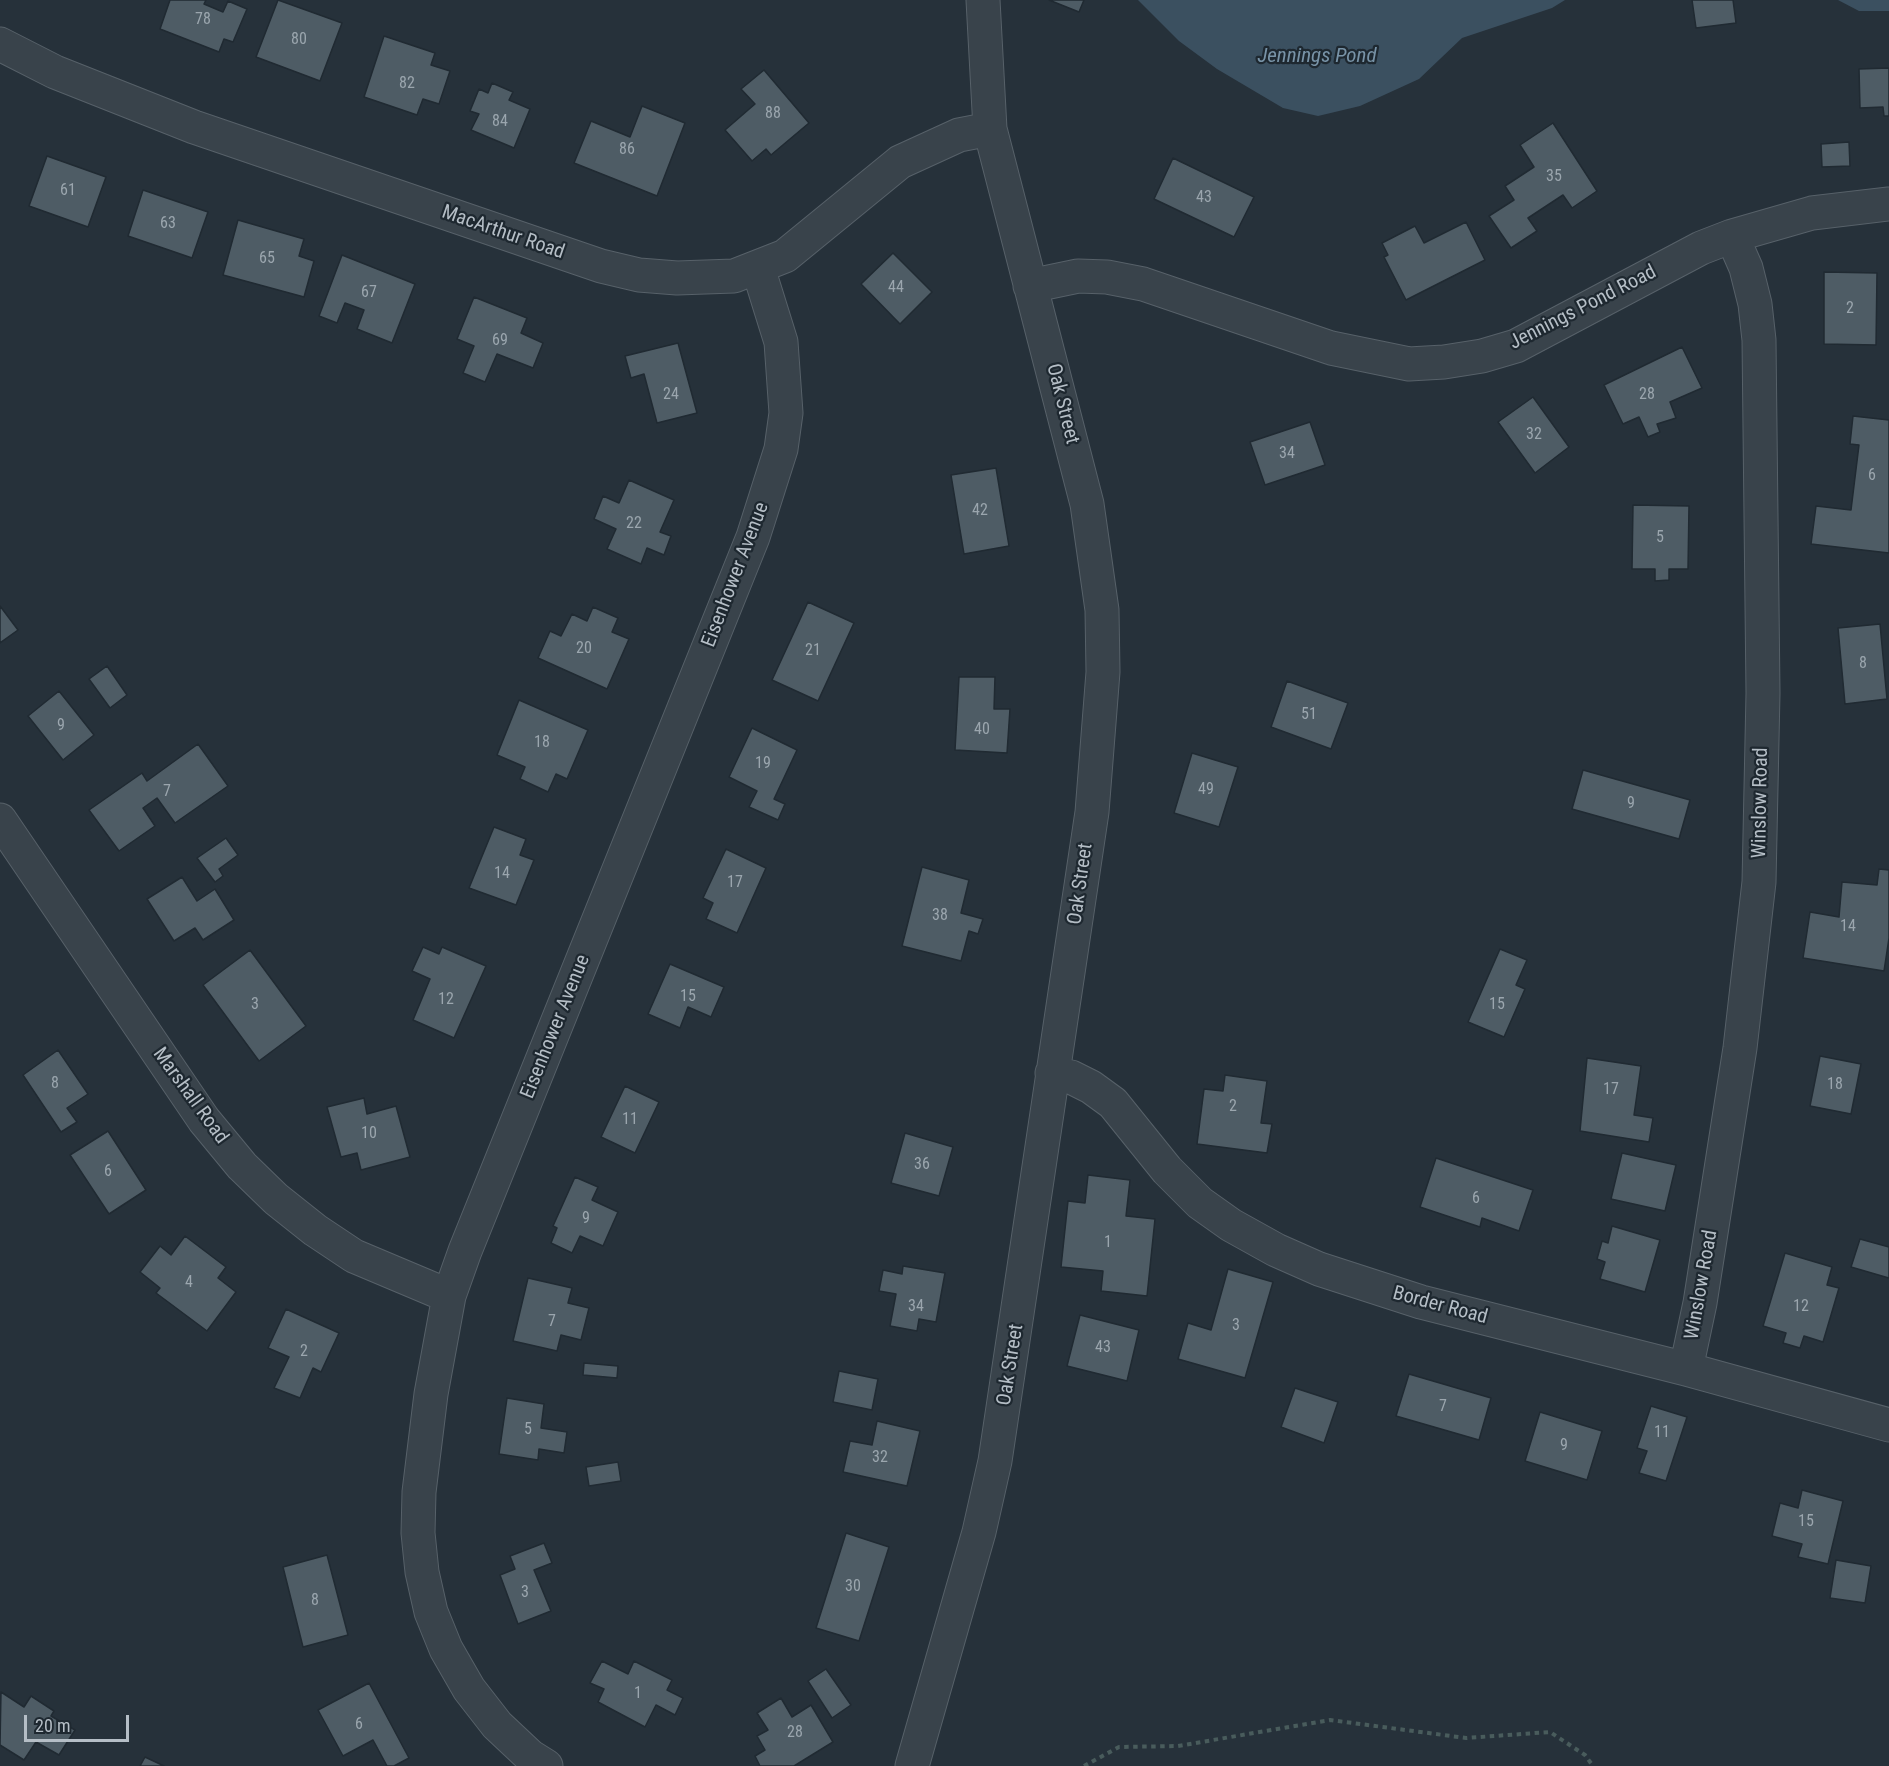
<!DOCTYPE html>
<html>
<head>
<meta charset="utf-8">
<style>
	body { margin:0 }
	#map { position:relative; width:1889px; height:1766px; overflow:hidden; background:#26313a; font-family:"Roboto Condensed",sans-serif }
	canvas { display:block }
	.scale { position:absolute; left:24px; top:1715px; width:105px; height:27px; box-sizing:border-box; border:3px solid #b5bec6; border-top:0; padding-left:8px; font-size:18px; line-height:21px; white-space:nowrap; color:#b5bec6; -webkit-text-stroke:4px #1e2830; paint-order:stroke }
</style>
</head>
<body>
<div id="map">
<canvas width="1889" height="1766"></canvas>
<div class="scale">20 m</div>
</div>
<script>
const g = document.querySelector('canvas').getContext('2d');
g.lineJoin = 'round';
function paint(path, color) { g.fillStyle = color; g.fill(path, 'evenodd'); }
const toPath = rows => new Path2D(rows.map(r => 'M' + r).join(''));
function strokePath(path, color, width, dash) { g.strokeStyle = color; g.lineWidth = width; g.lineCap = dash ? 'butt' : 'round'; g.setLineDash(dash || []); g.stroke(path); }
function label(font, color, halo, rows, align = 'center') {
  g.font = font + ' "Roboto Condensed",sans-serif'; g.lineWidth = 4.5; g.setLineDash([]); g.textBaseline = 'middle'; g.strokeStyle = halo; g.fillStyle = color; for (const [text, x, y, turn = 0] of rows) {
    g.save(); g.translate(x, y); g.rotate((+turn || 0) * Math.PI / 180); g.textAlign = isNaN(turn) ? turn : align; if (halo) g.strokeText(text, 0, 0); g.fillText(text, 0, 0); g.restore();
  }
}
const water = toPath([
	[1138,0,1565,0,1552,8,1462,38,1419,79,1360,106,1318,116,1283,108,1217,69,1179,41],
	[1838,0,1889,0,1889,11,1859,11]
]);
const building = toPath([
	[170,0,206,0,204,4,223,12,228,1,247,9,233,42,224,39,219,52,160,29,170,0],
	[278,0,342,23,320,81,256,57,278,0],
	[1049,0,1084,0,1079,12,1049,0],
	[1692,0,1733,0,1736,23,1696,28,1692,0],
	[384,36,435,53,431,65,450,71,439,104,423,99,417,115,364,97,384,36],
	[1889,68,1889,116,1884,116,1883,107,1860,108,1859,69,1889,68],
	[764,70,809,123,771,155,766,149,752,161,725,130,755,104,741,89,764,70],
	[492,83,513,92,509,100,530,109,514,148,471,130,479,114,470,111,479,89,488,93,492,83],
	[642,106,685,123,657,196,574,163,591,121,630,137,642,106],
	[1553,123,1597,191,1572,208,1563,195,1528,218,1537,231,1511,248,1489,216,1514,200,1505,186,1534,167,1520,145,1553,123],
	[1849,142,1850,166,1822,167,1821,144,1849,142],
	[47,156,106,177,88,227,29,206,47,156],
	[1173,158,1254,197,1234,237,1154,199,1173,158],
	[143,190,208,212,192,258,128,236,143,190],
	[238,220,304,239,299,256,314,261,304,297,223,275,238,220],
	[1466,222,1485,260,1406,300,1384,257,1388,255,1382,243,1415,226,1424,243,1466,222],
	[893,253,932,292,900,324,861,284,893,253],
	[342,255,415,284,392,343,357,329,364,310,345,303,337,323,319,316,342,255],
	[1824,272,1877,273,1876,345,1824,344,1824,272],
	[474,297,527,318,521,333,543,343,533,368,497,354,485,382,463,373,474,346,457,339,474,297],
	[678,343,697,413,657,423,644,374,631,378,625,356,678,343],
	[1682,347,1702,388,1670,402,1676,418,1657,424,1660,432,1648,437,1639,417,1623,424,1604,385,1682,347],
	[1533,397,1569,447,1535,473,1498,422,1533,397],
	[1853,416,1889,420,1889,553,1811,544,1816,506,1851,510,1859,445,1850,444,1853,416],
	[1310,422,1325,465,1265,485,1250,442,1310,422],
	[996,468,1009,546,964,554,951,475,996,468],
	[629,480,674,500,660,532,671,536,664,555,647,548,641,564,607,549,616,529,594,519,603,496,619,503,629,480],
	[1633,505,1689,506,1688,569,1669,569,1669,580,1655,581,1655,569,1632,569,1633,505],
	[808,602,854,623,818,701,772,680,808,602],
	[0,606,18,630,0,643,0,606],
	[593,607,618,618,612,632,629,639,607,689,538,658,550,631,561,636,572,614,587,621,593,607],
	[1880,624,1887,699,1845,704,1838,628,1880,624],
	[107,666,127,695,110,708,89,679,107,666],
	[959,677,995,677,994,709,1010,709,1007,753,955,750,959,677],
	[1287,681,1348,703,1331,749,1271,727,1287,681],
	[59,691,94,735,63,760,28,716,59,691],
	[519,700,588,730,567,779,556,774,548,792,520,779,525,767,497,755,519,700],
	[752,728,797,750,774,799,785,804,778,820,749,807,757,791,729,777,752,728],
	[198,744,228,786,175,823,157,798,143,808,155,826,119,851,89,810,142,773,147,781,198,744],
	[1192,753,1238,767,1219,827,1174,813,1192,753],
	[1583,770,1690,800,1679,839,1572,809,1583,770],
	[494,827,526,839,520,855,534,860,516,905,469,888,494,827],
	[226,838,238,855,219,869,223,876,215,882,197,858,226,838],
	[726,849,766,868,737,933,706,919,713,903,703,898,726,849],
	[922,867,969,880,961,913,983,919,978,934,969,931,961,961,902,946,922,867],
	[1879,869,1889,870,1889,938,1884,971,1803,958,1810,912,1839,917,1842,882,1877,885,1879,869],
	[182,877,197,901,215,889,234,920,203,940,195,928,174,941,147,899,182,877],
	[423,947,439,954,442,947,486,966,454,1038,413,1020,430,979,412,971,423,947],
	[1500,949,1527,960,1516,985,1525,989,1504,1037,1468,1022,1500,949],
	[250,950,306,1026,259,1061,203,985,250,950],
	[670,964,724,987,711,1017,688,1007,680,1028,648,1014,670,964],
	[58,1050,88,1094,67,1108,77,1122,61,1132,23,1075,58,1050],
	[1820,1056,1861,1064,1851,1114,1810,1106,1820,1056],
	[1587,1058,1641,1066,1634,1115,1653,1118,1649,1142,1580,1131,1587,1058],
	[1225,1075,1267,1081,1261,1123,1272,1124,1267,1153,1197,1144,1204,1089,1223,1091,1225,1075],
	[625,1086,659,1102,635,1153,601,1137,625,1086],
	[364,1098,367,1114,396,1106,410,1157,361,1170,357,1153,341,1157,327,1107,364,1098],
	[108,1131,146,1190,109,1214,70,1155,108,1131],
	[905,1133,953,1147,939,1196,891,1183,905,1133],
	[1622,1153,1676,1165,1665,1211,1611,1199,1622,1153],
	[1436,1158,1533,1190,1519,1231,1482,1218,1480,1227,1420,1207,1436,1158],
	[1088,1175,1130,1180,1126,1216,1155,1219,1147,1296,1101,1291,1103,1271,1061,1267,1068,1201,1085,1203,1088,1175],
	[575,1177,598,1187,592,1200,618,1212,603,1246,580,1236,572,1253,551,1243,557,1228,553,1226,575,1177],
	[1612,1226,1660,1240,1645,1292,1600,1279,1605,1262,1597,1259,1602,1241,1608,1243,1612,1226],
	[185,1236,226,1267,218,1278,236,1292,207,1331,156,1293,160,1288,140,1272,160,1246,171,1255,185,1236],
	[1860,1239,1889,1247,1889,1278,1851,1267,1860,1239],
	[1785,1253,1832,1267,1827,1285,1839,1288,1823,1342,1804,1336,1800,1348,1783,1343,1786,1333,1763,1326,1785,1253],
	[903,1266,945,1273,936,1322,919,1319,917,1331,890,1326,896,1294,879,1291,883,1270,902,1274,903,1266],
	[1228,1269,1273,1282,1245,1378,1178,1359,1188,1323,1211,1330,1228,1269],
	[528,1278,572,1288,568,1303,589,1308,581,1340,561,1335,557,1351,513,1341,528,1278],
	[286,1309,339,1333,321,1372,313,1368,300,1398,274,1388,289,1357,268,1348,286,1309],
	[1080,1315,1139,1330,1127,1381,1067,1366,1080,1315],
	[584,1363,618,1366,617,1378,583,1375,584,1363],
	[839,1371,878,1379,872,1410,833,1402,839,1371],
	[1409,1374,1491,1398,1479,1440,1396,1416,1409,1374],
	[1295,1388,1338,1402,1324,1443,1281,1427,1295,1388],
	[507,1398,544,1404,541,1428,567,1432,564,1453,539,1449,538,1460,499,1454,507,1398],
	[1651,1406,1687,1417,1666,1481,1639,1473,1647,1451,1637,1448,1651,1406],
	[1540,1412,1602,1431,1587,1480,1525,1461,1540,1412],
	[877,1421,920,1431,907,1486,843,1472,850,1441,872,1445,877,1421],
	[618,1462,621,1481,589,1486,586,1467,618,1462],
	[1802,1490,1843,1501,1828,1564,1798,1557,1802,1544,1772,1536,1780,1503,1798,1508,1802,1490],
	[846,1533,889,1547,859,1641,816,1628,846,1533],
	[544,1543,552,1563,534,1570,551,1611,518,1624,500,1575,515,1569,510,1556,544,1543],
	[327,1555,348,1635,303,1647,283,1567,327,1555],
	[1836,1560,1871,1566,1865,1603,1830,1598,1836,1560],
	[602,1661,628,1674,634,1661,672,1680,667,1690,683,1698,675,1715,656,1705,645,1727,598,1702,604,1689,590,1683,602,1661],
	[826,1669,851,1705,832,1718,808,1681,826,1669],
	[369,1683,409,1758,394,1766,387,1766,373,1740,343,1756,318,1710,369,1683],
	[1,1692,24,1707,31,1696,54,1711,51,1716,75,1730,59,1755,36,1742,24,1760,0,1745,1,1692],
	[781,1698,792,1717,811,1705,833,1742,794,1766,760,1766,755,1756,765,1750,757,1736,768,1730,757,1713,781,1698],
	[145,1757,164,1766,140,1766,145,1757]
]);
const path = toPath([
	[1084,1766,1119,1747,1178,1746,1330,1720,1466,1738,1550,1732,1585,1755,1593,1766]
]);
const minor = toPath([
	[0,44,55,72,194,127,601,266,639,275,677,278,734,276,785,256,900,162,959,135,990,129],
	[1030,286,1078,276,1107,277,1143,284,1331,348,1409,364,1444,362,1482,356,1516,346,1701,248,1732,236,1812,213,1889,204],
	[0,820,204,1120,242,1166,276,1199,315,1230,354,1256,449,1296],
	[1052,1073,1071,1077,1091,1087,1113,1103,1167,1170,1200,1203,1231,1225,1276,1250,1319,1269,1421,1302,1686,1369,1889,1425],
	[1686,1369,1700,1303,1740,1048,1759,882,1763,693,1759,340,1755,304,1746,268,1732,236],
	[546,1766,530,1756,497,1725,469,1689,446,1649,431,1612,422,1572,418,1533,419,1492,431,1394,449,1296,465,1251,753,537,781,449,786,413,781,342,758,268],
	[912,1766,979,1532,995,1461,1092,812,1103,672,1102,610,1087,504,990,129,983,0]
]);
const numberNames = [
	["78",203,20],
	["80",299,40],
	["82",407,84],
	["88",773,114],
	["84",500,122],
	["86",627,150],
	["35",1554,177],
	["61",68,191],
	["43",1204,198],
	["63",168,224],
	["65",267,259],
	["44",896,288],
	["67",369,293],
	["2",1850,309],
	["69",500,341],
	["24",671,395],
	["28",1647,395],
	["32",1534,435],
	["34",1287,454],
	["6",1872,476],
	["42",980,511],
	["22",634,524],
	["5",1660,538],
	["20",584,649],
	["21",813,651],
	["8",1863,664],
	["51",1309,715],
	["9",61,726],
	["40",982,730],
	["18",542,743],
	["19",763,764],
	["49",1206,790],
	["7",167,792],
	["9",1631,804],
	["14",502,874],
	["17",735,883],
	["38",940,916],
	["14",1848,927],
	["15",688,997],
	["12",446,1000],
	["3",255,1005],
	["15",1497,1005],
	["8",55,1084],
	["18",1835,1085],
	["17",1611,1090],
	["2",1233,1107],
	["11",630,1120],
	["10",369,1134],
	["36",922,1165],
	["6",108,1172],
	["6",1476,1199],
	["9",586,1219],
	["1",1108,1243],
	["4",189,1283],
	["34",916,1307],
	["12",1801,1307],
	["7",552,1322],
	["3",1236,1326],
	["43",1103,1348],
	["2",304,1352],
	["7",1443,1407],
	["5",528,1430],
	["11",1662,1433],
	["9",1564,1446],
	["32",880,1458],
	["15",1806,1522],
	["30",853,1587],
	["3",525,1593],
	["8",315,1601],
	["1",638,1694],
	["6",359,1725],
	["28",795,1733]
];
const streetNames = [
	["MacArthur Road",503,233,19],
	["Jennings Pond Road",1583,308,-27],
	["Oak Street",1062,404,76],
	["Eisenhower Avenue",736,575,-69],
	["Winslow Road",1761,803,-89],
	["Oak Street",1081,884,-82],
	["Eisenhower Avenue",556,1027,-68],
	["Marshall Road",190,1096,54],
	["Winslow Road",1702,1285,-80],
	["Border Road",1440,1306,15],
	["Oak Street",1011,1365,-81]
];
const waterNames = [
	["Jennings Pond",1317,57]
];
paint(water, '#3b5060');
paint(building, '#4e5c65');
strokePath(building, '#202a32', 1.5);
strokePath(minor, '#576169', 35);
strokePath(path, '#495c5c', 4, [4.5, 4.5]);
strokePath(minor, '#39434b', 33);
label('16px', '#9ba6ae', null, numberNames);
label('20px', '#b5bec6', '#1e2830', streetNames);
label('italic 21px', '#7893a7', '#1e2830', waterNames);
</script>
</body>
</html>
